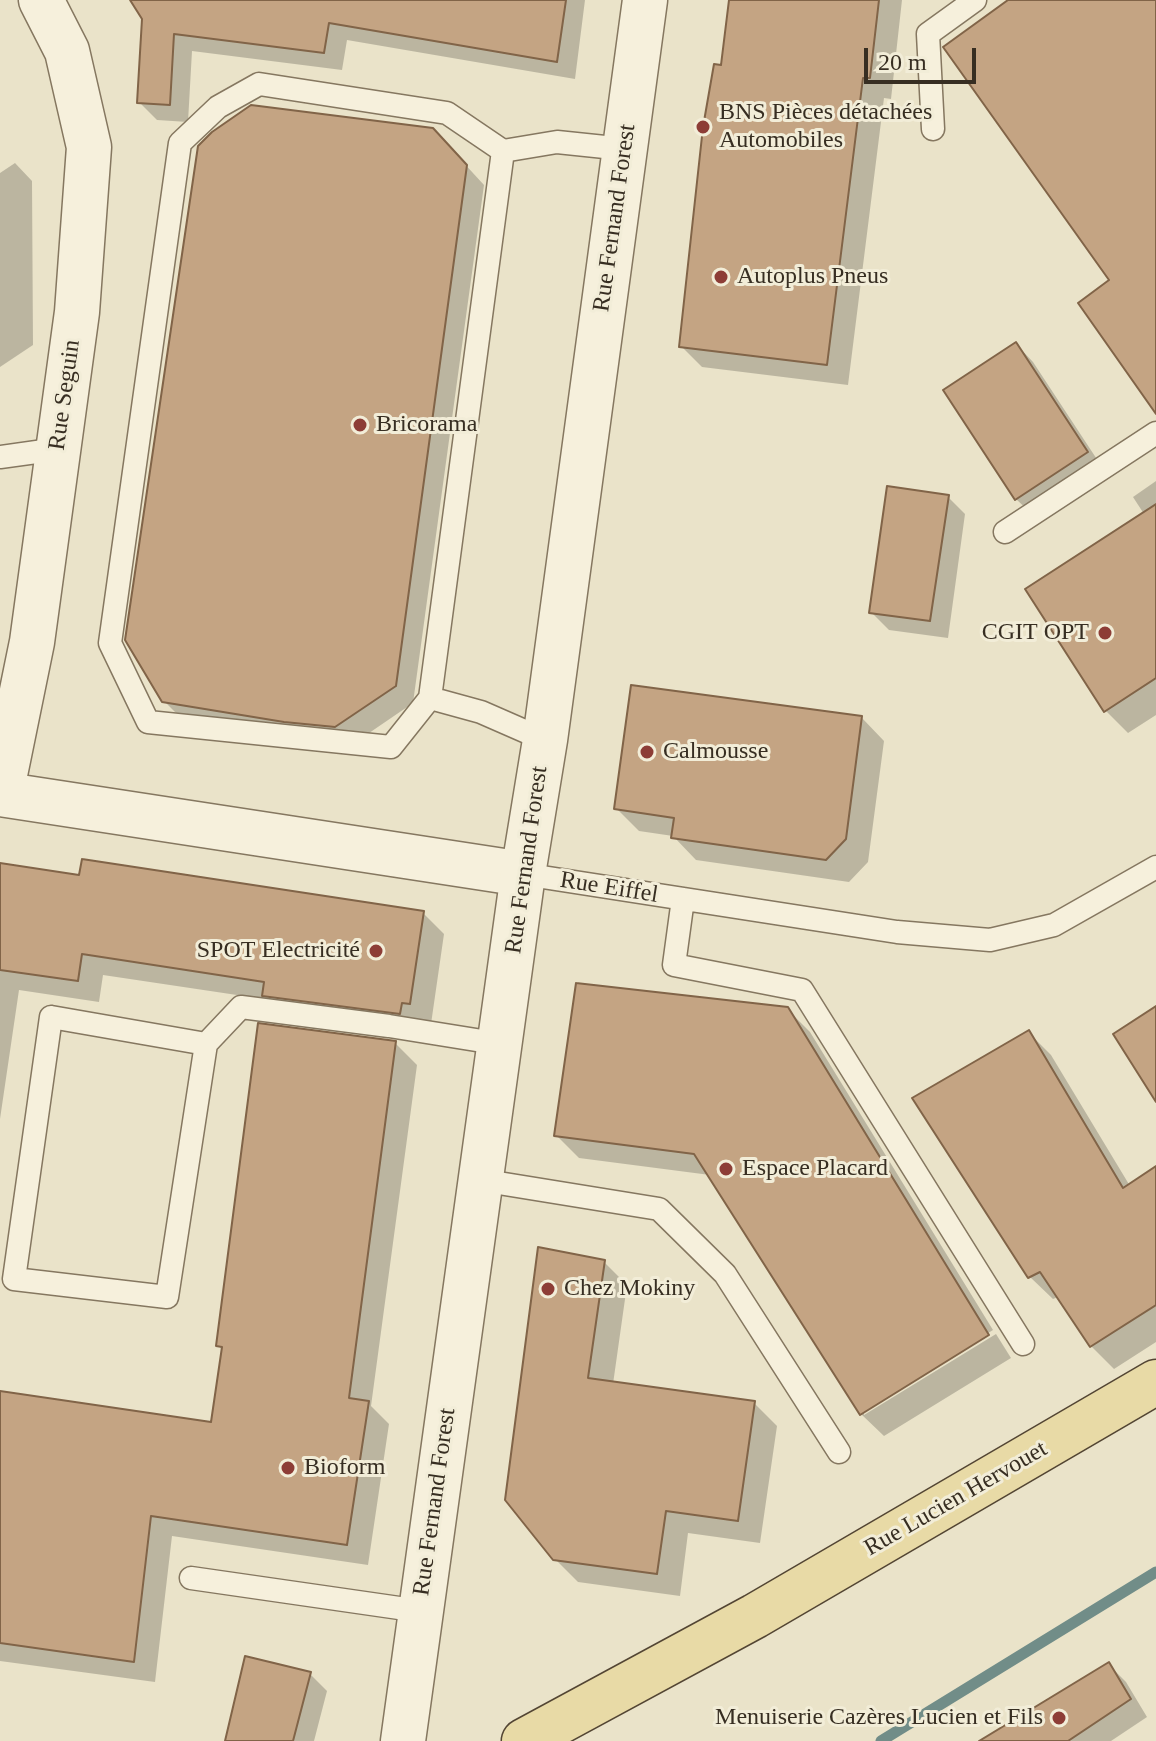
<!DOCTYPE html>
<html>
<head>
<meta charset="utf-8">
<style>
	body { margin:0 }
	#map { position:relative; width:1156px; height:1741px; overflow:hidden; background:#eae3c9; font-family:"Times New Roman",serif }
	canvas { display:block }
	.scale { position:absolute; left:864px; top:48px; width:112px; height:36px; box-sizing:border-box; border:4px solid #372e22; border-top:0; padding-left:10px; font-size:24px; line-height:28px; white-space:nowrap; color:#372e22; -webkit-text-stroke:6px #f2edd8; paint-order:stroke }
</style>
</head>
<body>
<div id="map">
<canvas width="1156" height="1741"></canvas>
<div class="scale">20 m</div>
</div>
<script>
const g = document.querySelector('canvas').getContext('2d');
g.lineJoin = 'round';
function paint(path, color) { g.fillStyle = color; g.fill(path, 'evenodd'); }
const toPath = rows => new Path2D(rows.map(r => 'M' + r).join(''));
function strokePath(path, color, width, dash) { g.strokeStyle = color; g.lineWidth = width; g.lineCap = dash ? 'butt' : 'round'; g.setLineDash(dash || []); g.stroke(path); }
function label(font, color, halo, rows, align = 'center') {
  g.font = font + ' "Times New Roman",serif'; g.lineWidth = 6; g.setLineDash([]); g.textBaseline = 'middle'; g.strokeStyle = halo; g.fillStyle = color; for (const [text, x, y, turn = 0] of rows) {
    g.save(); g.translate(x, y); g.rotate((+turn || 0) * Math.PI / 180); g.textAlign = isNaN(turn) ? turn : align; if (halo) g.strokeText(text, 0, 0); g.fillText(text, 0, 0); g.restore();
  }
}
const shadow = toPath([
	[132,0,585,0,575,79,347,40,342,70,192,51,188,122,157,120,139,102,144,18],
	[731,0,902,0,891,99,884,98,848,385,702,367,681,346],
	[450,148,484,185,413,703,353,744,182,719,164,701],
	[15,163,32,181,33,345,0,367,0,173],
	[1016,344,1033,362,1104,470,1034,516,1016,499],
	[1156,481,1156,715,1128,733,1105,710,1144,514,1133,497],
	[948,497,965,514,948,638,889,630,871,612],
	[862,718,884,741,868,862,849,882,696,860,673,836,639,831,616,808],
	[0,866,81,878,423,913,444,934,431,1024,103,975,99,1002,19,990,0,1119],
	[787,1009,810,1032,993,1330,864,1410,864,1415,996,1334,1011,1358,884,1436,861,1414,710,1175,579,1158,557,1136],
	[1028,1032,1051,1055,1130,1186,1156,1169,1156,1342,1114,1369,1091,1346,1058,1297,1053,1299,1030,1277],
	[395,1043,417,1065,371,1406,389,1424,368,1565,172,1536,155,1682,0,1661,0,1393,212,1424,223,1351,218,1345],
	[604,1262,627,1285,613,1384,754,1403,777,1426,760,1543,688,1533,680,1596,578,1582,555,1559],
	[1109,1665,1126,1682,1147,1717,1111,1741,983,1741],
	[310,1674,327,1691,314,1741,227,1741]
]);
const stream = toPath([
	[881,1741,1156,1572]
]);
const building = toPath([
	[130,0,566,0,557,62,329,23,324,53,174,34,170,105,137,103,142,19,130,0],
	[729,0,879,0,870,78,863,78,827,365,679,347,703,127,714,64,721,65,729,0],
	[1008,0,1156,0,1156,414,1078,303,1109,280,943,47,1008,0],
	[251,105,433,128,467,165,396,686,335,727,284,722,162,702,125,640,198,146,212,132,251,105],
	[1016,342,1088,452,1015,500,943,390,1016,342],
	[887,486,949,495,930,621,869,613,887,486],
	[1156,504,1156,678,1104,712,1025,589,1156,504],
	[631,685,862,716,846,839,826,860,671,838,674,818,614,809,631,685],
	[82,859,424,911,410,1004,402,1003,400,1014,262,996,264,982,82,954,78,981,0,970,0,863,79,875,82,859],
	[576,983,788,1007,989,1335,860,1415,694,1154,554,1136,576,983],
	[1156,1006,1156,1102,1113,1034,1156,1006],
	[258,1023,396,1041,349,1398,369,1401,347,1545,151,1516,134,1662,0,1643,0,1391,211,1422,222,1347,216,1346,258,1023],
	[1029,1030,1123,1188,1156,1166,1156,1305,1090,1347,1040,1272,1028,1278,912,1098,1029,1030],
	[538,1247,605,1260,588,1378,755,1401,738,1521,666,1511,657,1574,553,1560,505,1500,538,1247],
	[245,1656,311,1672,293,1741,225,1741,245,1656],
	[1109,1662,1131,1699,1068,1741,979,1741,1109,1662]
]);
const service = toPath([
	[933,129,928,34,975,0],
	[0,457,58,449],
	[1005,532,1156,433],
	[430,698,503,151],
	[545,740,481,712,430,698,391,747,148,722,110,643,180,143,218,107,259,84,447,113,503,151,557,142,624,149],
	[523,874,897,932,990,940,1054,925,1156,867],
	[683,899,674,965,802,990,1023,1344],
	[206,1044,167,1297,14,1279,51,1017,206,1044,241,1007,389,1026,501,1044],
	[480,1180,659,1209,725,1274,839,1452],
	[191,1578,420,1611]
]);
const minor = toPath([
	[0,794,523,874],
	[1,794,32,642,77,312,89,147,67,51,41,0]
]);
const tertiary = toPath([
	[403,1741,523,874,545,740,645,0]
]);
const primary = toPath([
	[524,1741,755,1616,1156,1382]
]);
const markers = [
	[703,127,8,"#8d3d36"],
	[721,277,8,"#8d3d36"],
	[360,425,8,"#8d3d36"],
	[1105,633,8,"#8d3d36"],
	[647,752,8,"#8d3d36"],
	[376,951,8,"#8d3d36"],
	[726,1169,8,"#8d3d36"],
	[548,1289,8,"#8d3d36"],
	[288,1468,8,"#8d3d36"],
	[1059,1718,8,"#8d3d36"]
];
const poiNames = [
	["BNS Pièces détachées",719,113],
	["Automobiles",719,141],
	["Autoplus Pneus",737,277],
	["Bricorama",376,425],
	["CGIT OPT",1089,633,"right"],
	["Calmousse",663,752],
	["SPOT Electricité",360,951,"right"],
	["Espace Placard",742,1169],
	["Chez Mokiny",564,1289],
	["Bioform",304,1468],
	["Menuiserie Cazères Lucien et Fils",1043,1718,"right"]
];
const streetNames = [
	["Rue Fernand Forest",615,218,-82],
	["Rue Seguin",65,395,-82],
	["Rue Fernand Forest",527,860,-82],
	["Rue Eiffel",609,888,9],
	["Rue Lucien Hervouet",956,1499,-30],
	["Rue Fernand Forest",435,1502,-82]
];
paint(shadow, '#0003');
strokePath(stream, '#718d88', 11);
paint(building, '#c4a483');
strokePath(building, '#816448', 2);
strokePath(service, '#857760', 25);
strokePath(minor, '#857760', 47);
strokePath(tertiary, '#857760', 47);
strokePath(primary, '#534533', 47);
strokePath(service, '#f6f0dc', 22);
strokePath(minor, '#f6f0dc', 44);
strokePath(tertiary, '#f6f0dc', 44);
strokePath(primary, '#e8daa6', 44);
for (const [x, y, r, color] of markers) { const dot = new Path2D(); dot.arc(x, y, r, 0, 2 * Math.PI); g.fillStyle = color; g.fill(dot); strokePath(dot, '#f2edd8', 3); }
label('24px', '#372e22', '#f2edd8', poiNames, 'left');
label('24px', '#372e22', '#f2edd8', streetNames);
</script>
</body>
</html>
